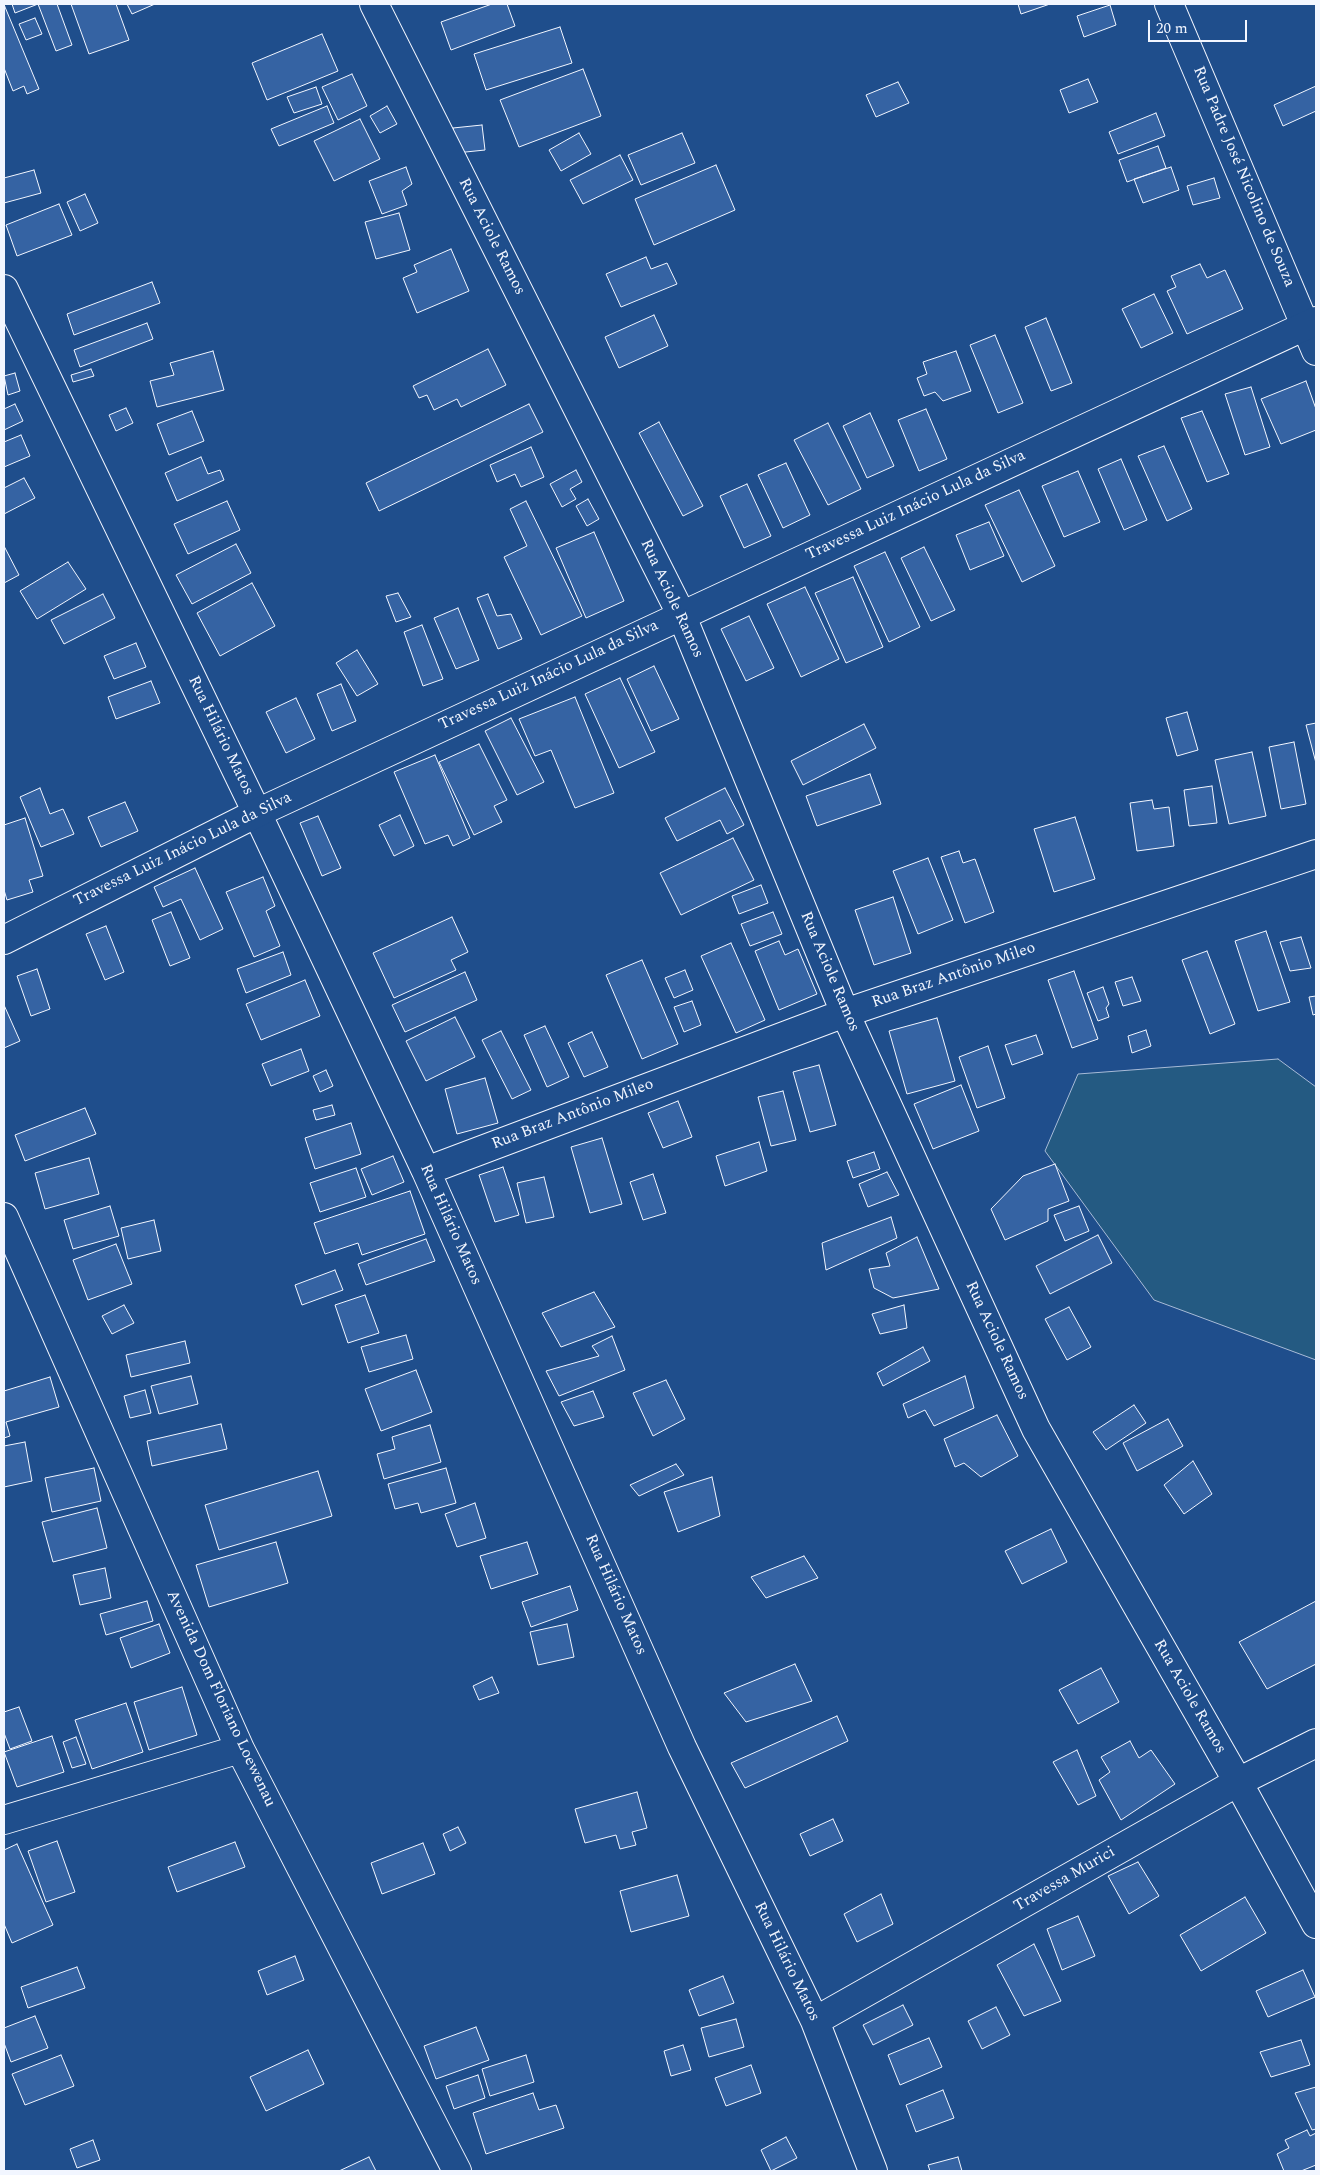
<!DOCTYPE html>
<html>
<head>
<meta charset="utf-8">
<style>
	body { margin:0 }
	#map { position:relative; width:1320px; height:2175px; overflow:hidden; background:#1f4e8c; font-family:Spectral,serif }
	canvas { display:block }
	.frame { position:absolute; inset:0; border:5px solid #f2f6ff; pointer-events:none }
	.scale { position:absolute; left:1148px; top:20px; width:99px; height:22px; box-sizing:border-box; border:2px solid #f2f6ff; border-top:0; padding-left:6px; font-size:15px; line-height:18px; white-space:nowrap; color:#f2f6ff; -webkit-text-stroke:4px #1f4e8c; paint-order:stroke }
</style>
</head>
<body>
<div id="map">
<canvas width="1320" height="2175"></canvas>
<div class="frame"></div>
<div class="scale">20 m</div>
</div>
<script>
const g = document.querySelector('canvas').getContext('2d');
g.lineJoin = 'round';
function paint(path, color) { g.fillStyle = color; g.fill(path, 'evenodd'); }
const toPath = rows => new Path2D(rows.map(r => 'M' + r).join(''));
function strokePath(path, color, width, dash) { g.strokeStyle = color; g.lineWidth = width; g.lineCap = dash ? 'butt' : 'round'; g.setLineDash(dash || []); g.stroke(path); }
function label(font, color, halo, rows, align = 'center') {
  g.font = font + ' Spectral,serif'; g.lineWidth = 4; g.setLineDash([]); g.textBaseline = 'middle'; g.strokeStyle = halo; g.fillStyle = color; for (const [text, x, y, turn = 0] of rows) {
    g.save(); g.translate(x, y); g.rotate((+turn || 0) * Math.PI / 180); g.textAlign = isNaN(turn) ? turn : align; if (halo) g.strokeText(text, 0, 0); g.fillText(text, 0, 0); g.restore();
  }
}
const green = toPath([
	[1278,1059,1316,1087,1316,1360,1154,1300,1045,1151,1078,1074,1278,1059]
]);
const building = toPath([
	[12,4,57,4,72,45,56,51,38,4,15,13,12,4],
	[71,4,116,4,129,40,89,54,71,4],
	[127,4,155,4,132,14,127,4],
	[492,4,507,4,515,26,451,50,441,22,492,4],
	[1018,4,1050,4,1021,14,1018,4],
	[1110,5,1116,25,1084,37,1077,16,1110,5],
	[5,7,39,89,27,94,24,86,13,91,4,68,4,8,5,7],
	[35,18,42,34,26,40,19,24,35,18],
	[560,27,572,63,486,90,474,54,560,27],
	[322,34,338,71,267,100,252,63,322,34],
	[583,69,601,116,519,147,500,100,583,69],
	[352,74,367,106,338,120,322,87,352,74],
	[1088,79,1098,102,1069,113,1060,90,1088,79],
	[898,82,909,103,876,117,866,95,898,82],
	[1316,86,1316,111,1283,126,1274,105,1316,86],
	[316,87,322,104,294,113,287,97,316,87],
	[327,106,334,123,279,146,271,129,327,106],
	[387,106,397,124,380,133,370,116,387,106],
	[1156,113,1165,136,1118,154,1109,132,1156,113],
	[360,119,380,159,334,181,314,141,360,119],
	[482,125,485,150,456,153,453,128,482,125],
	[579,133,591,154,561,171,549,150,579,133],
	[682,133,695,163,641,185,628,155,682,133],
	[1158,146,1166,168,1127,182,1119,160,1158,146],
	[620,155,633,180,583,204,570,180,620,155],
	[716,165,735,210,654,245,635,199,716,165],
	[406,167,412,184,402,191,407,205,382,214,369,181,406,167],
	[1171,167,1179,190,1143,203,1134,179,1171,167],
	[34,170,41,193,4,203,4,178,34,170],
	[1214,178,1220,198,1193,205,1187,186,1214,178],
	[85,194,98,223,80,231,67,202,85,194],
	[59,204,72,235,17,256,6,225,59,204],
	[399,213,410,250,376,259,365,222,399,213],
	[451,249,469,291,417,313,403,278,417,272,414,265,451,249],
	[646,257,651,269,667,263,677,284,621,307,606,274,646,257],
	[1200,264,1207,278,1225,270,1243,309,1187,334,1167,291,1176,287,1171,276,1200,264],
	[152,282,160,303,74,335,67,314,152,282],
	[1154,294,1173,333,1141,348,1122,309,1154,294],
	[654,315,668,346,619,368,605,337,654,315],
	[1046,318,1072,383,1051,391,1025,327,1046,318],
	[147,323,153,339,80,367,74,350,147,323],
	[995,335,1023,403,998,413,970,345,995,335],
	[488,349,506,385,461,407,457,399,434,410,427,395,419,398,413,386,488,349],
	[213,351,224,390,157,407,150,381,174,375,170,363,213,351],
	[956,351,971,391,943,401,935,392,924,396,917,378,927,374,923,362,956,351],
	[91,369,94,376,73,382,71,375,91,369],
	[15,373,20,391,8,395,4,376,15,373],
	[1306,381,1316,409,1316,430,1281,444,1261,399,1306,381],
	[1251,387,1270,447,1245,455,1225,394,1251,387],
	[15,404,23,421,4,430,4,409,15,404],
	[529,404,543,432,379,511,366,483,529,404],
	[126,408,133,423,116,431,109,415,126,408],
	[926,409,947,459,919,471,898,420,926,409],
	[192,411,204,441,169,455,157,424,192,411],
	[1202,411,1229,474,1207,482,1181,418,1202,411],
	[870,413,894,466,867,478,843,426,870,413],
	[659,422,703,506,683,516,639,433,659,422],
	[828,423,861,489,828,505,794,440,828,423],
	[21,435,30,456,4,467,4,442,21,435],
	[1164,446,1192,509,1167,521,1138,456,1164,446],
	[531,447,544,477,521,487,515,474,497,482,490,465,531,447],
	[201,457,208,474,220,470,224,480,177,501,165,473,201,457],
	[1121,459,1147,520,1124,530,1098,469,1121,459],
	[786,463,810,515,783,528,758,475,786,463],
	[576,470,582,482,570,489,576,499,562,507,550,484,576,470],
	[1078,471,1100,522,1064,537,1042,486,1078,471],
	[24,478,35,498,4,514,4,488,24,478],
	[747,484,771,536,744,548,720,496,747,484],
	[1019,490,1055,566,1022,582,985,505,1019,490],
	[588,499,599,519,587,526,576,506,588,499],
	[227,501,240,530,188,554,174,524,227,501],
	[526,501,582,616,541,635,504,557,527,546,510,509,526,501],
	[989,522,1004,556,970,570,956,535,989,522],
	[594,532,624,601,586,618,556,548,594,532],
	[236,544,251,573,192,604,176,575,236,544],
	[4,546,19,575,4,583,4,546],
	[924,547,955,610,931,621,901,558,924,547],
	[885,552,920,627,889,642,854,566,885,552],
	[68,562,86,589,37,619,20,591,68,562],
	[853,577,883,647,846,663,815,593,853,577],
	[252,583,275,626,220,656,197,613,252,583],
	[805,587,839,659,801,677,767,604,805,587],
	[398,593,411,617,396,622,386,596,398,593],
	[103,594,115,618,64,644,51,620,103,594],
	[488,594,497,616,511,614,522,639,498,649,477,598,488,594],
	[458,608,479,660,456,669,434,618,458,608],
	[749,616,774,668,746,681,721,629,749,616],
	[422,625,443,679,423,686,404,632,422,625],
	[136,643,146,667,114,679,104,656,136,643],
	[357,650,378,684,357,696,336,663,357,650],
	[654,666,679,719,651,731,627,679,654,666],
	[620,678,655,752,619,768,585,694,620,678],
	[151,681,160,703,116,719,108,697,151,681],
	[341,684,356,721,332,731,317,694,341,684],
	[575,697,614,793,575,808,551,750,535,756,519,719,575,697],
	[296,698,315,739,286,753,266,712,296,698],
	[1187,712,1198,750,1177,756,1166,718,1187,712],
	[511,718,544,782,517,795,485,731,511,718],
	[1316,723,1316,763,1306,725,1316,723],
	[864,724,876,748,803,785,791,761,864,724],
	[1294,742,1306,804,1281,809,1269,747,1294,742],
	[479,744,507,800,494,806,502,822,474,835,439,762,479,744],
	[1252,752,1266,816,1229,824,1215,760,1252,752],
	[435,755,470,838,453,846,448,835,425,844,394,772,435,755],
	[870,774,881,804,817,826,806,796,870,774],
	[1212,786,1217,823,1189,826,1184,790,1212,786],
	[40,788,50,814,63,809,74,834,41,847,20,797,40,788],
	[725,788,744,825,727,834,720,820,677,841,665,818,725,788],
	[1152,800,1154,809,1169,807,1174,846,1137,851,1130,803,1152,800],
	[125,802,138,831,101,847,88,817,125,802],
	[400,815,414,846,394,856,379,825,400,815],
	[318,816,341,868,322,876,300,823,318,816],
	[1075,817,1095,879,1054,892,1034,829,1075,817],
	[25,818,43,876,29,880,33,892,7,900,4,890,4,825,25,818],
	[733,838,754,880,681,915,660,873,733,838],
	[959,851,963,863,975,859,994,912,965,923,941,857,959,851],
	[928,858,953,920,918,934,893,871,928,858],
	[195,868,223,929,200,940,181,899,163,907,154,887,195,868],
	[263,877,275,906,266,911,280,946,254,957,226,892,263,877],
	[761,885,768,903,739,914,732,896,761,885],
	[893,897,911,953,874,965,855,910,893,897],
	[171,912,190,958,170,966,152,920,171,912],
	[773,912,782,934,750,946,741,924,773,912],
	[452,917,468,952,451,960,456,970,394,998,373,953,452,917],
	[106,926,124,972,105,980,86,934,106,926],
	[1266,931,1290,1002,1258,1011,1235,941,1266,931],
	[1301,937,1311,968,1290,971,1280,942,1301,937],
	[779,941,785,955,798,949,817,994,779,1010,755,951,779,941],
	[731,943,765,1020,736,1033,701,956,731,943],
	[1207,951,1235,1024,1210,1034,1182,960,1207,951],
	[283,952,291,975,246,993,237,969,283,952],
	[642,960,678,1044,642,1059,606,975,642,960],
	[37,969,50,1009,31,1016,17,976,37,969],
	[685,970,693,990,674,998,665,978,685,970],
	[1074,971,1098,1039,1072,1048,1048,980,1074,971],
	[465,972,477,1000,405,1032,392,1005,465,972],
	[1132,977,1141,1001,1123,1006,1115,982,1132,977],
	[305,980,320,1016,261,1040,246,1004,305,980],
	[1103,987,1109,1004,1106,1008,1109,1017,1098,1021,1087,993,1103,987],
	[1316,996,1316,1014,1313,1015,1309,997,1316,996],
	[692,1001,701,1025,684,1032,674,1007,692,1001],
	[4,1005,20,1041,4,1048,4,1005],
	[455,1017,475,1057,426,1081,406,1041,455,1017],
	[937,1018,955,1081,907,1094,889,1031,937,1018],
	[545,1026,569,1077,547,1087,524,1035,545,1026],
	[1146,1030,1151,1046,1132,1053,1128,1036,1146,1030],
	[501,1031,531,1090,512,1099,482,1040,501,1031],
	[592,1032,608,1067,584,1077,568,1043,592,1032],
	[1036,1035,1043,1054,1012,1065,1005,1045,1036,1035],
	[988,1046,1005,1098,977,1108,959,1057,988,1046],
	[301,1049,309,1071,271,1086,262,1064,301,1049],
	[819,1065,836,1125,810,1132,793,1072,819,1065],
	[326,1070,333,1086,320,1092,313,1076,326,1070],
	[485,1078,498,1123,457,1134,445,1089,485,1078],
	[961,1085,979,1131,933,1149,914,1104,961,1085],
	[783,1091,796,1140,771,1146,758,1097,783,1091],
	[678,1101,692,1137,663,1148,648,1113,678,1101],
	[332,1105,335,1115,316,1120,313,1110,332,1105],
	[85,1108,96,1134,25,1161,15,1135,85,1108],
	[351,1123,361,1154,315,1169,305,1138,351,1123],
	[602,1138,622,1204,590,1213,571,1147,602,1138],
	[759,1142,767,1171,725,1186,716,1156,759,1142],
	[874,1152,880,1169,853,1178,847,1161,874,1152],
	[393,1156,404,1182,372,1195,361,1169,393,1156],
	[89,1158,99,1194,45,1209,35,1173,89,1158],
	[1055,1164,1069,1201,1048,1209,1048,1221,1005,1240,991,1209,1023,1176,1055,1164],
	[503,1167,519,1215,495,1222,479,1175,503,1167],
	[356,1168,366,1197,320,1212,310,1183,356,1168],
	[887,1172,899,1195,868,1207,859,1184,887,1172],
	[653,1174,666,1213,643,1220,630,1182,653,1174],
	[544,1177,554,1217,526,1223,517,1183,544,1177],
	[410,1191,425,1234,362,1255,358,1243,325,1254,314,1223,410,1191],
	[110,1206,119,1236,73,1249,64,1220,110,1206],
	[1079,1206,1089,1231,1065,1241,1054,1215,1079,1206],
	[891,1217,897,1238,826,1270,822,1243,891,1217],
	[154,1220,161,1251,128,1259,121,1228,154,1220],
	[1098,1235,1112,1263,1050,1294,1036,1266,1098,1235],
	[917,1237,939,1289,893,1298,874,1288,869,1269,890,1266,886,1253,917,1237],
	[426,1239,435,1261,366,1285,358,1264,426,1239],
	[116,1244,132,1284,88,1300,73,1260,116,1244],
	[335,1270,343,1290,302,1305,295,1285,335,1270],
	[594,1292,615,1327,561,1347,542,1313,594,1292],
	[365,1295,379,1333,348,1343,335,1305,365,1295],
	[124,1305,134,1323,112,1334,102,1316,124,1305],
	[904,1305,907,1328,880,1334,872,1314,904,1305],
	[1069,1307,1091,1347,1067,1360,1045,1319,1069,1307],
	[406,1335,413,1359,369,1372,361,1347,406,1335],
	[612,1336,625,1370,559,1396,546,1371,599,1356,592,1346,612,1336],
	[185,1341,190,1363,131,1377,126,1355,185,1341],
	[923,1347,930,1361,883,1386,877,1373,923,1347],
	[416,1370,432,1412,381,1431,365,1389,416,1370],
	[191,1376,198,1404,159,1414,151,1386,191,1376],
	[965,1376,974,1408,934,1426,925,1410,908,1418,903,1404,965,1376],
	[50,1377,59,1407,6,1422,10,1436,4,1438,4,1391,50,1377],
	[666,1380,685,1419,653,1436,633,1393,666,1380],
	[145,1390,151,1413,130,1418,124,1396,145,1390],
	[593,1391,604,1417,574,1426,561,1402,593,1391],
	[1134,1405,1146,1423,1106,1450,1093,1432,1134,1405],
	[997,1415,1018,1456,981,1477,964,1463,955,1467,944,1439,997,1415],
	[1168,1419,1183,1446,1137,1471,1123,1443,1168,1419],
	[221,1424,227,1449,152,1466,147,1441,221,1424],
	[430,1425,441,1462,384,1479,377,1454,395,1449,392,1437,430,1425],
	[25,1442,32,1481,4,1487,4,1446,25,1442],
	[1193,1461,1212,1494,1184,1514,1164,1485,1193,1461],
	[676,1464,684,1475,639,1496,630,1485,676,1464],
	[94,1468,101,1501,52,1512,45,1478,94,1468],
	[446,1468,456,1503,421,1513,418,1503,395,1509,388,1484,446,1468],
	[318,1471,332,1516,219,1550,205,1505,318,1471],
	[712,1477,720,1516,678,1532,664,1492,712,1477],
	[475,1503,486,1538,457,1547,445,1514,475,1503],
	[97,1508,107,1548,53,1562,42,1522,97,1508],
	[1051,1529,1067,1562,1022,1584,1005,1551,1051,1529],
	[276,1542,288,1583,209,1607,196,1565,276,1542],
	[527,1542,538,1574,491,1589,480,1556,527,1542],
	[804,1556,818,1578,766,1598,751,1577,804,1556],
	[105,1568,111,1598,80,1605,73,1575,105,1568],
	[570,1586,578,1610,531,1627,522,1602,570,1586],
	[147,1601,153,1621,106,1635,100,1614,147,1601],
	[1316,1601,1316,1664,1267,1689,1239,1642,1316,1601],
	[159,1624,170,1653,131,1668,120,1638,159,1624],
	[567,1624,574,1657,538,1665,530,1632,567,1624],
	[795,1664,812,1701,746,1722,724,1693,795,1664],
	[1101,1668,1119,1702,1078,1724,1059,1690,1101,1668],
	[492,1677,499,1693,479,1700,473,1686,492,1677],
	[182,1687,197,1735,149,1750,134,1702,182,1687],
	[126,1703,143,1752,92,1769,75,1720,126,1703],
	[19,1707,32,1741,10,1749,4,1733,4,1712,19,1707],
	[837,1716,848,1741,745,1788,731,1763,837,1716],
	[52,1736,64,1772,17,1787,4,1752,52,1736],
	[76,1737,86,1764,72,1768,63,1742,76,1737],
	[1130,1741,1139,1758,1151,1750,1175,1784,1121,1820,1099,1780,1110,1772,1101,1757,1130,1741],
	[1077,1750,1096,1796,1078,1805,1053,1762,1077,1750],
	[637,1792,647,1828,632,1832,636,1845,620,1849,616,1835,585,1843,575,1809,637,1792],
	[833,1819,843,1841,810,1856,800,1834,833,1819],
	[458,1827,466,1843,450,1851,443,1834,458,1827],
	[57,1841,75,1892,46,1902,28,1851,57,1841],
	[235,1842,245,1867,177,1892,168,1867,235,1842],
	[423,1843,435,1874,382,1894,371,1863,423,1843],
	[17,1844,53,1925,12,1943,4,1924,4,1850,17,1844],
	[1138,1862,1159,1896,1129,1914,1108,1876,1138,1862],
	[677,1875,689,1916,631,1932,620,1891,677,1875],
	[881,1894,893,1924,857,1942,844,1914,881,1894],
	[1245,1897,1266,1933,1201,1971,1180,1935,1245,1897],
	[1078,1916,1095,1956,1062,1970,1047,1929,1078,1916],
	[1034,1944,1061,2001,1024,2016,997,1965,1034,1944],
	[295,1956,304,1980,267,1995,258,1971,295,1956],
	[77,1967,85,1988,28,2008,21,1987,77,1967],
	[1303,1970,1315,1997,1268,2017,1256,1991,1303,1970],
	[723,1976,734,2003,699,2016,689,1990,723,1976],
	[903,2005,913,2025,873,2045,863,2025,903,2005],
	[996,2007,1010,2035,982,2049,968,2021,996,2007],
	[35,2016,48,2048,11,2062,4,2043,4,2028,35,2016],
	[736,2019,744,2047,709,2057,701,2028,736,2019],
	[476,2027,489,2060,436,2079,424,2046,476,2027],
	[929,2038,942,2067,900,2085,888,2055,929,2038],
	[1301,2040,1310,2065,1271,2077,1260,2052,1301,2040],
	[683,2045,691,2070,671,2076,664,2051,683,2045],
	[308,2050,324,2084,266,2111,250,2077,308,2050],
	[61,2055,74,2086,25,2105,12,2074,61,2055],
	[526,2055,534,2082,490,2096,482,2069,526,2055],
	[751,2065,761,2093,726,2106,715,2078,751,2065],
	[478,2075,485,2098,454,2109,446,2086,478,2075],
	[1316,2087,1316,2129,1312,2130,1295,2093,1316,2087],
	[943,2090,954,2118,916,2132,906,2105,943,2090],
	[533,2093,539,2110,556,2105,564,2128,486,2154,473,2113,533,2093],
	[1307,2130,1310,2136,1316,2133,1316,2165,1301,2171,1284,2171,1277,2154,1289,2148,1285,2140,1307,2130],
	[786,2137,797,2158,771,2171,761,2150,786,2137],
	[93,2140,100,2160,77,2168,70,2149,93,2140],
	[369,2157,376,2171,339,2171,369,2157],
	[958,2157,962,2171,930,2171,928,2165,958,2157]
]);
const street = toPath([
	[1169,4,1316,351],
	[4,289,257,813,426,1171,682,1747,815,2021,873,2171],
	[681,614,845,1013,1036,1429,1238,1782,1316,1924],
	[426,1171,845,1013,1316,854],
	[4,1217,240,1749,457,2171],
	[4,1820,240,1749],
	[815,2021,1238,1782,1316,1743]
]);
const secondary = toPath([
	[374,4,681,614],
	[4,940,257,813,1316,321]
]);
const streetNames = [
	["Rua Padre José Nicolino de Souza",1243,177,67],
	["Rua Aciole Ramos",491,237,63],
	["Travessa Luiz Inácio Lula da Silva",916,506,-25],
	["Rua Aciole Ramos",671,599,65],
	["Travessa Luiz Inácio Lula da Silva",549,676,-25],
	["Rua Hilário Matos",220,736,64],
	["Travessa Luiz Inácio Lula da Silva",183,850,-26],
	["Rua Aciole Ramos",829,972,67],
	["Rua Braz Antônio Mileo",954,976,-19],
	["Rua Braz Antônio Mileo",573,1115,-21],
	["Rua Hilário Matos",450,1225,66],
	["Rua Aciole Ramos",996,1341,65],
	["Rua Hilário Matos",615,1595,66],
	["Rua Aciole Ramos",1189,1697,60],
	["Avenida Dom Floriano Loewenau",220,1699,65],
	["Travessa Murici",1065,1880,-30],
	["Rua Hilário Matos",786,1962,64]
];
paint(green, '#245a82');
strokePath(green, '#a8bbd7', 1);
paint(building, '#3563a3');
strokePath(building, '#f2f6ff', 1);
strokePath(street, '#f2f6ff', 30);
strokePath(secondary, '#f2f6ff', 30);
strokePath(street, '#1f4e8c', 28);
strokePath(secondary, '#1f4e8c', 28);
label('16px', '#f2f6ff', '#1f4e8c', streetNames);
</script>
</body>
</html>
